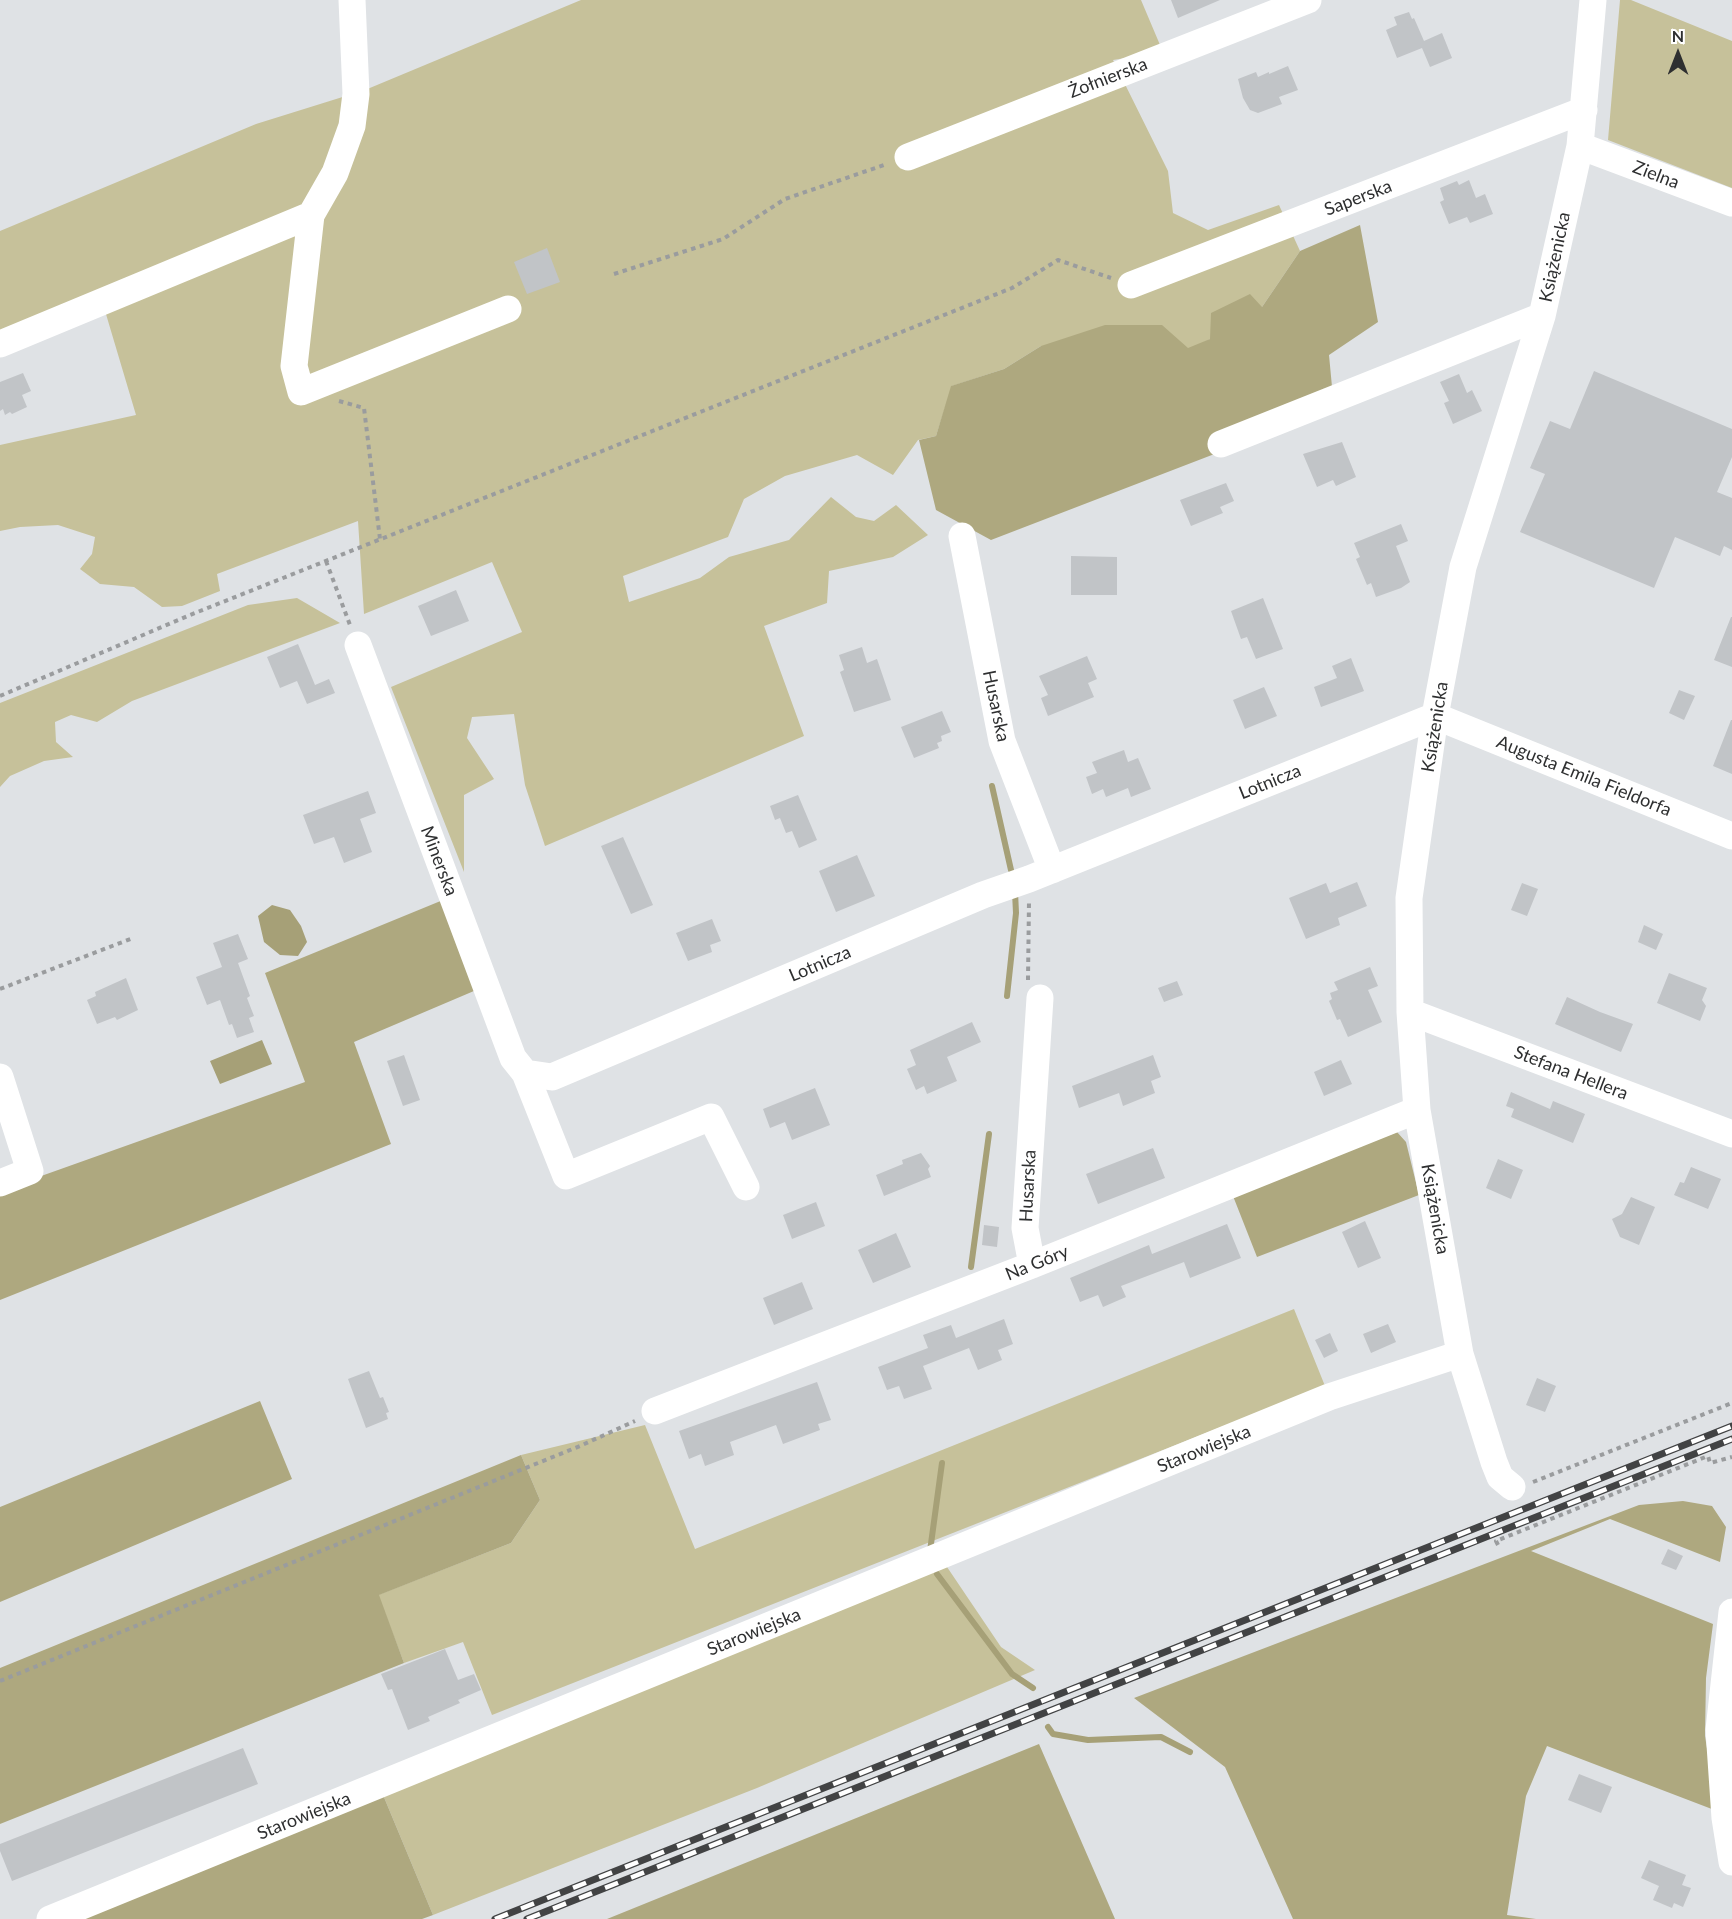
<!DOCTYPE html>
<html>
<head>
<meta charset="utf-8">
<style>
	body { margin:0 }
	#map { position:relative; width:1732px; height:1919px; overflow:hidden; background:#dfe2e5; font-family:Lato,sans-serif }
	canvas { display:block }
	.north { position:absolute; left:1648px; top:24px; width:60px; height:60px; -webkit-text-stroke:4px #fff; paint-order:stroke; rotate:0deg; font-size:16px; font-weight:700; line-height:24px; text-align:center; color:#2e2f30 }
	.north::after { content:''; display:block; margin:auto; width:21px; height:27px; background:#2e2f30; clip-path:polygon(50% 0,100% 100%,50% 72%,0 100%) }
</style>
</head>
<body>
<div id="map">
<canvas width="1732" height="1919"></canvas>
<div class="north">N</div>
</div>
<script>
const g = document.querySelector('canvas').getContext('2d');
g.lineJoin = 'round';
function paint(path, color) { g.fillStyle = color; g.fill(path, 'evenodd'); }
const toPath = rows => new Path2D(rows.map(r => 'M' + r).join(''));
function strokePath(path, color, width, dash) { g.strokeStyle = color; g.lineWidth = width; g.lineCap = dash ? 'butt' : 'round'; g.setLineDash(dash || []); g.stroke(path); }
function label(font, color, halo, rows, align = 'center') {
  g.font = font + ' Lato,sans-serif'; g.lineWidth = 4.5; g.setLineDash([]); g.textBaseline = 'middle'; g.strokeStyle = halo; g.fillStyle = color; for (const [text, x, y, turn = 0] of rows) {
    g.save(); g.translate(x, y); g.rotate((+turn || 0) * Math.PI / 180); g.textAlign = isNaN(turn) ? turn : align; if (halo) g.strokeText(text, 0, 0); g.fillText(text, 0, 0); g.restore();
  }
}
const green = toPath([
	[581,0,1141,0,1163,52,1113,60,1168,171,1173,213,1208,230,1279,205,1300,251,1262,307,1184,355,1041,346,1004,369,952,386,936,436,918,440,893,475,857,455,785,476,744,499,728,537,623,576,629,602,700,578,729,557,789,540,831,497,856,517,874,521,896,505,928,535,893,557,829,571,827,603,764,626,804,736,545,846,525,785,514,714,472,717,467,738,494,779,464,795,464,872,391,687,522,632,492,562,364,614,358,521,217,574,220,591,182,606,162,607,134,587,100,584,80,569,92,554,95,537,58,525,20,527,0,531,0,445,136,415,100,294,0,333,0,231,256,124,365,90],
	[1620,0,1631,0,1732,41,1732,188,1608,140],
	[297,598,340,623,132,701,97,722,71,715,55,722,56,742,73,757,44,761,10,776,0,787,0,703,248,605],
	[1294,1309,1325,1386,492,1715,463,1642,404,1663,378,1595,511,1543,540,1500,521,1455,645,1425,695,1549],
	[945,1564,1001,1647,1035,1670,757,1788,433,1915,381,1790]
]);
const forest = toPath([
	[1360,225,1378,322,1329,355,1334,408,991,540,936,510,919,440,936,436,951,386,1004,369,1041,346,1105,325,1162,325,1188,348,1210,339,1211,313,1250,294,1262,307,1300,251],
	[443,900,481,988,354,1042,391,1144,0,1300,0,1193,44,1175,305,1082,265,973],
	[1397,1132,1406,1142,1419,1195,1257,1257,1233,1196],
	[260,1401,292,1479,0,1602,0,1507],
	[521,1455,540,1500,511,1543,379,1595,404,1663,0,1824,0,1668],
	[1683,1501,1712,1506,1726,1527,1720,1562,1610,1519,1531,1551,1713,1624,1706,1678,1705,1736,1717,1811,1547,1746,1526,1796,1507,1915,1536,1919,1293,1919,1225,1767,1134,1698,1639,1505],
	[1039,1744,1115,1919,607,1919],
	[381,1790,433,1915,422,1919,76,1919]
]);
const water = toPath([
	[272,905,290,910,301,926,307,942,298,956,280,955,264,942,258,916],
	[262,1040,272,1064,220,1084,210,1061]
]);
const stream = toPath([
	[992,786,1011,870],
	[1007,996,1016,913,1015,892],
	[971,1267,989,1134],
	[930,1551,942,1463],
	[937,1574,1012,1674,1033,1688],
	[1048,1727,1053,1734,1088,1740,1161,1737,1190,1752]
]);
const building = toPath([
	[1171,0,1220,0,1178,18],
	[1409,12,1412,19,1414,18,1424,41,1442,33,1452,58,1430,67,1422,48,1397,58,1386,30,1397,25,1394,17],
	[1288,66,1298,90,1279,97,1282,104,1258,113,1250,110,1243,98,1238,79,1256,72,1258,77,1269,72,1269,74],
	[1469,180,1476,198,1485,194,1493,214,1470,223,1467,217,1449,224,1440,202,1444,200,1440,188,1457,181,1459,185],
	[547,248,560,282,527,294,514,262],
	[1594,371,1732,429,1732,457,1717,492,1732,498,1732,550,1724,546,1720,556,1675,537,1654,588,1520,532,1545,474,1530,468,1550,421,1570,429],
	[23,373,31,391,22,395,27,407,12,414,10,412,5,415,3,409,0,411,0,382],
	[1459,374,1467,393,1472,390,1482,411,1453,424,1444,403,1449,401,1440,382],
	[1342,442,1356,477,1336,486,1333,480,1317,487,1303,454],
	[1226,483,1234,501,1220,507,1223,513,1191,526,1180,500],
	[1401,524,1408,541,1396,546,1410,582,1401,588,1376,597,1371,583,1367,585,1356,559,1360,557,1354,543],
	[1071,556,1117,557,1117,595,1071,595],
	[456,590,469,621,431,636,418,606],
	[1263,598,1283,649,1256,659,1247,637,1241,639,1231,611],
	[1731,617,1732,617,1732,667,1714,660],
	[298,644,315,685,329,679,335,693,307,704,297,681,280,688,267,657],
	[862,647,867,663,877,659,891,700,854,712,840,672,844,670,839,655],
	[1087,656,1097,679,1088,683,1094,697,1048,716,1041,698,1048,695,1039,676],
	[1351,658,1364,691,1321,707,1314,687,1337,678,1332,666],
	[1264,687,1277,716,1245,729,1233,700],
	[1679,690,1695,696,1684,720,1669,713],
	[942,711,951,732,941,736,942,741,937,743,939,748,914,758,901,727],
	[1731,720,1732,720,1732,774,1713,766],
	[1124,750,1128,762,1138,758,1151,789,1131,797,1128,788,1106,797,1103,789,1092,794,1086,777,1097,773,1092,762],
	[368,791,376,813,360,819,372,852,344,863,334,837,314,844,303,815],
	[798,795,817,840,799,848,792,831,786,833,780,818,775,820,770,806],
	[623,837,653,905,631,914,601,846],
	[857,855,875,896,836,912,819,871],
	[1357,882,1367,906,1338,918,1340,925,1306,939,1289,898,1326,883,1330,893],
	[1522,883,1538,889,1527,916,1511,910],
	[712,919,721,941,710,945,712,952,688,961,676,933],
	[1644,925,1663,934,1656,950,1638,942],
	[238,934,248,959,238,963,250,996,247,998,254,1016,249,1018,254,1032,237,1038,232,1024,229,1025,220,1000,207,1005,196,977,222,967,213,943],
	[1370,967,1378,986,1368,990,1382,1022,1348,1037,1340,1019,1337,1020,1329,1001,1332,999,1330,993,1338,990,1334,982],
	[1669,973,1707,988,1702,1000,1706,1006,1700,1021,1657,1003],
	[126,978,138,1010,117,1020,115,1017,97,1024,87,1000,96,996,95,992],
	[1177,981,1183,995,1164,1002,1158,988],
	[1567,997,1600,1012,1633,1024,1621,1052,1555,1024],
	[972,1022,981,1042,947,1057,957,1081,927,1094,924,1086,916,1090,907,1069,916,1065,910,1050],
	[404,1055,420,1100,403,1106,387,1061],
	[1153,1055,1161,1077,1151,1081,1155,1093,1123,1106,1119,1093,1079,1108,1072,1086],
	[1341,1060,1352,1084,1324,1096,1314,1072],
	[815,1088,830,1125,792,1140,785,1122,770,1128,763,1109],
	[1511,1092,1550,1109,1553,1101,1585,1114,1573,1143,1511,1117,1514,1109,1506,1106],
	[1153,1148,1165,1178,1098,1204,1086,1174],
	[921,1153,930,1166,928,1169,931,1177,884,1196,876,1175,903,1164,902,1160],
	[1498,1159,1523,1170,1511,1199,1486,1188],
	[1691,1167,1721,1179,1708,1209,1674,1195,1680,1182,1684,1183],
	[1631,1197,1655,1207,1639,1245,1620,1237,1612,1219,1622,1214],
	[816,1202,825,1226,792,1239,783,1215],
	[1365,1221,1381,1258,1358,1268,1342,1232],
	[1227,1224,1241,1258,1190,1278,1184,1262,1121,1286,1126,1297,1103,1307,1098,1295,1080,1302,1070,1278,1149,1245,1152,1254],
	[984,1225,999,1227,997,1247,982,1245],
	[896,1233,911,1267,873,1283,858,1250],
	[802,1282,813,1309,774,1325,763,1298],
	[1004,1319,1013,1344,998,1350,1002,1360,978,1370,969,1348,923,1366,932,1389,904,1399,899,1386,887,1390,878,1367,928,1348,923,1335,951,1325,956,1338],
	[1388,1324,1396,1342,1371,1353,1363,1334],
	[1330,1333,1338,1351,1324,1358,1315,1340],
	[369,1371,380,1398,383,1397,389,1412,386,1413,388,1419,366,1428,348,1379],
	[1537,1378,1556,1386,1545,1412,1526,1405],
	[817,1382,831,1420,818,1424,820,1430,783,1444,776,1425,730,1442,734,1455,705,1466,701,1454,689,1459,679,1431],
	[1668,1549,1683,1556,1676,1570,1661,1564],
	[445,1649,458,1680,474,1674,481,1690,458,1700,460,1703,428,1717,430,1721,408,1730,392,1689,388,1690,381,1674],
	[243,1748,258,1784,12,1881,0,1851,0,1844],
	[1579,1774,1612,1787,1601,1813,1568,1800],
	[1649,1860,1686,1875,1682,1885,1691,1888,1683,1907,1674,1903,1672,1908,1653,1900,1659,1886,1641,1878]
]);
const path = toPath([
	[614,274,723,239,785,199,887,164],
	[339,401,364,408,380,539],
	[326,561,350,625],
	[0,696,190,615,1012,288,1058,260,1111,278],
	[1028,980,1029,901],
	[0,989,133,938],
	[1533,1482,1732,1403],
	[1498,1545,1496,1541,1708,1456,1710,1463,1732,1457],
	[0,1681,580,1446,635,1421]
]);
const minor = toPath([
	[1580,146,1732,203],
	[908,157,1308,0],
	[311,215,335,173,352,126,356,94,352,0],
	[1131,285,1584,110],
	[0,344,311,215,294,366,301,392,508,309],
	[1221,444,1542,316],
	[962,536,1002,741,1052,870],
	[358,645,513,1058,525,1073,566,1176,711,1117,746,1187],
	[1410,1012,1732,1134],
	[525,1073,552,1077,983,895,1029,879,1435,716,1732,836],
	[0,1077,30,1171,0,1183],
	[1032,1265,1025,1228,1040,998],
	[655,1411,1032,1265,1417,1110],
	[1512,1487,1500,1477,1494,1462,1460,1354,1417,1110,1410,1012,1409,898,1435,716,1463,567,1542,316,1580,146,1593,0],
	[1732,1612,1719,1730,1725,1818,1732,1862],
	[50,1919,1329,1397,1460,1354]
]);
const rail = toPath([
	[495,1919,1732,1426],
	[527,1919,1732,1439]
]);
const streetNames = [
	["Żołnierska",1108,78,-21],
	["Zielna",1656,175,21],
	["Saperska",1358,198,-21],
	["Książenicka",1555,257,-78],
	["Husarska",996,706,78],
	["Książenicka",1435,727,-81],
	["Augusta Emila Fieldorfa",1584,776,22],
	["Lotnicza",1270,782,-22],
	["Minerska",439,861,69],
	["Lotnicza",820,964,-23],
	["Stefana Hellera",1571,1073,21],
	["Husarska",1028,1186,-87],
	["Książenicka",1435,1209,80],
	["Na Góry",1037,1263,-22],
	["Starowiejska",1204,1449,-22],
	["Starowiejska",754,1632,-22],
	["Starowiejska",304,1816,-22]
];
paint(green, '#c6c19a');
paint(forest, '#aea87f');
paint(water, '#a6a077');
strokePath(stream, '#a6a077', 6);
paint(building, '#c1c4c7');
strokePath(path, '#9a9c9e', 4, [4.5, 4.5]);
strokePath(minor, '#fff', 27);
strokePath(rail, '#424344', 7);
strokePath(rail, '#fff', 4.5, [14]);
label('18px', '#2e2f30', '#fff', streetNames);
</script>
</body>
</html>
